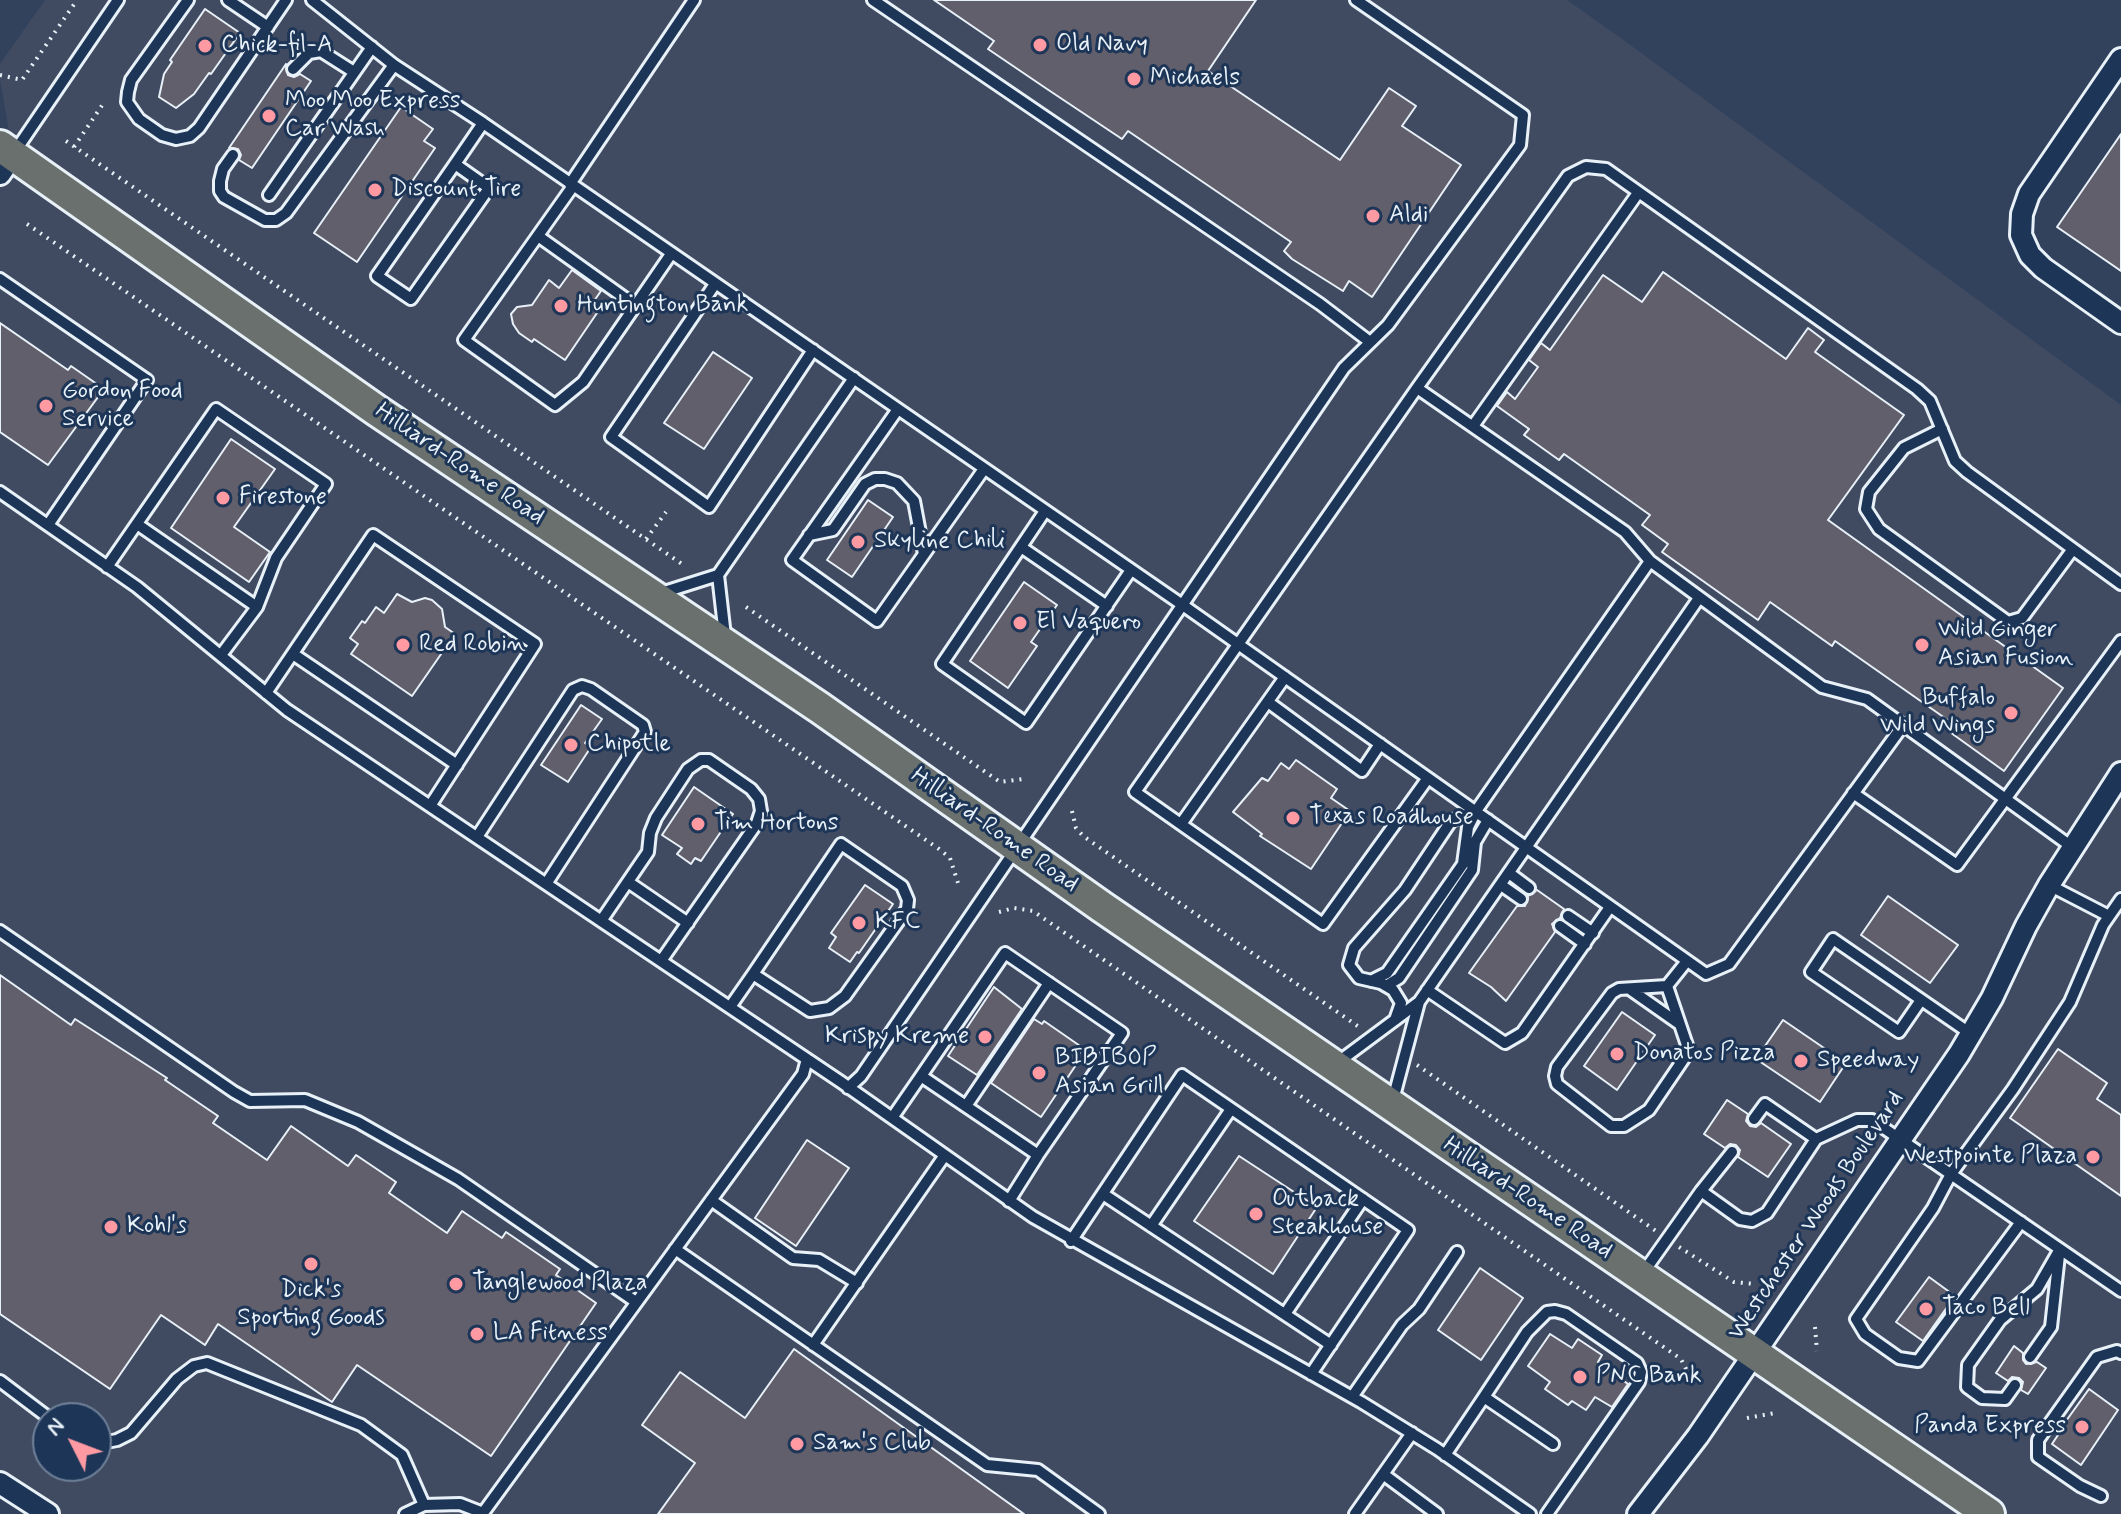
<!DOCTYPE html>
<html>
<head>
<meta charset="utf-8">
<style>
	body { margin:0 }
	#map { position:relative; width:2121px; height:1514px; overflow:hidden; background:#32425d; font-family:Mynerve,sans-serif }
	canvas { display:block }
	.north { position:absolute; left:32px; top:1402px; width:80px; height:80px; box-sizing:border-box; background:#1d3557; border:2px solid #6e8097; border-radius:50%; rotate:312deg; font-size:22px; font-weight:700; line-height:32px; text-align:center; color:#e8f1f8 }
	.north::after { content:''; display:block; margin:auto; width:28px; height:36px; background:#ff9aa2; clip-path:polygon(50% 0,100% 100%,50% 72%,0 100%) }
</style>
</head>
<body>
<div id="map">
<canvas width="2121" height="1514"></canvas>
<div class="north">N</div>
</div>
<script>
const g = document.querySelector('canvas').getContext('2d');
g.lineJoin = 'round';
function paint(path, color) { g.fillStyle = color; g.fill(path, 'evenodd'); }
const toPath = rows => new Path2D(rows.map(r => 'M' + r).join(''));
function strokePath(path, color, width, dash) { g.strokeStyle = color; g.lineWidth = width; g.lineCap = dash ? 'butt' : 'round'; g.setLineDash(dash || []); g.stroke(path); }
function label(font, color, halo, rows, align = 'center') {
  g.font = font + ' Mynerve,sans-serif'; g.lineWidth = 6; g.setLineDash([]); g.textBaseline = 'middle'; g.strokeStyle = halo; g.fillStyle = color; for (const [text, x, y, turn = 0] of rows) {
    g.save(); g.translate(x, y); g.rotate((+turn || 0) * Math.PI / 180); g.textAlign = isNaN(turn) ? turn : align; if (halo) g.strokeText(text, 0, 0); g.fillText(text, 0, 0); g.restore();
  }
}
const built = toPath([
	[45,0,1567,0,1618,36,2121,405,2121,1514,48,1514,0,1483,0,174,13,155,0,79,0,64],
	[48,1418,96,1418,96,1466,48,1466]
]);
const building = toPath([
	[934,0,1256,0,1208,71,1340,160,1389,88,1416,106,1402,126,1461,165,1372,297,1349,281,1343,291,1292,259,1284,251,1291,242,1128,131,1122,139,1047,89,988,49,994,41,934,0],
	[205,9,240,33,211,74,209,73,194,94,176,108,159,97,164,74,172,62,170,60,205,9],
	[286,64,288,75,294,77,300,74,311,81,252,168,239,160,241,155,238,149,229,148,286,64],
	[401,107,433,129,424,141,435,148,357,262,314,233,401,107],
	[2121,134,2121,271,2057,227,2121,134],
	[572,270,601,291,589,308,597,313,565,360,534,339,532,342,519,333,513,324,511,314,517,307,532,305,549,280,559,288,572,270],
	[1663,272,1786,359,1808,328,1824,340,1815,352,1904,415,1828,520,2063,688,2004,771,1947,730,1952,723,1835,641,1832,646,1770,602,1758,620,1662,552,1668,544,1642,525,1650,515,1564,454,1559,460,1524,435,1529,429,1497,406,1507,392,1515,399,1538,367,1529,360,1541,343,1550,350,1603,275,1642,302,1663,272],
	[0,323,68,370,71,366,104,389,48,465,0,432,0,323],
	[713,352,752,378,704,449,664,423,713,352],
	[231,439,275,469,234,527,270,552,249,582,171,528,231,439],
	[868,500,893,517,852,577,827,560,868,500],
	[1024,582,1057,605,1031,642,1037,646,1008,688,970,661,1024,582],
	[397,594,412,602,425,598,432,600,442,609,445,627,455,634,412,696,351,654,358,644,350,638,362,621,365,623,376,607,384,613,397,594],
	[581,705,602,719,585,743,591,747,568,782,541,765,581,705],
	[1296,760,1337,789,1331,798,1350,811,1311,869,1260,836,1262,834,1233,812,1262,778,1268,781,1281,763,1289,769,1296,760],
	[694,787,733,814,701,861,695,858,691,864,677,854,682,848,662,835,694,787],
	[865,885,893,904,859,953,857,952,850,962,829,948,836,937,831,933,865,885],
	[1537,890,1564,909,1560,918,1552,924,1555,932,1506,1001,1491,987,1469,973,1517,906,1525,906,1528,896,1537,890],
	[1888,896,1958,945,1930,983,1861,935,1888,896],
	[0,975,71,1025,75,1019,167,1078,165,1080,218,1116,213,1123,267,1160,291,1126,348,1166,356,1155,396,1182,389,1193,447,1233,462,1211,502,1238,506,1232,560,1269,556,1275,596,1303,491,1456,357,1365,332,1402,218,1324,205,1345,161,1315,110,1389,0,1314,0,975],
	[994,987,1022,1009,977,1075,948,1056,994,987],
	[1622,1012,1655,1035,1617,1090,1584,1066,1622,1012],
	[1034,1019,1042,1024,1044,1021,1083,1048,1077,1057,1080,1059,1041,1117,991,1083,1034,1019],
	[1783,1020,1846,1063,1820,1102,1756,1059,1783,1020],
	[2058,1049,2107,1083,2097,1099,2121,1115,2121,1196,2010,1118,2058,1049],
	[1727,1100,1748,1114,1746,1121,1750,1126,1756,1127,1761,1123,1791,1144,1768,1177,1738,1157,1740,1150,1736,1145,1730,1144,1725,1148,1704,1134,1727,1100],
	[807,1140,849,1168,796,1246,755,1218,807,1140],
	[1239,1156,1317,1207,1273,1274,1194,1221,1239,1156],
	[1480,1268,1523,1298,1481,1360,1438,1330,1480,1268],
	[1929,1277,1955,1296,1923,1341,1896,1322,1929,1277],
	[1550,1334,1572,1348,1578,1339,1602,1355,1598,1362,1628,1384,1612,1407,1595,1397,1586,1410,1572,1401,1568,1405,1545,1389,1550,1382,1528,1366,1550,1334],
	[2014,1346,2023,1353,2023,1360,2026,1364,2037,1362,2046,1368,2028,1394,2021,1390,2023,1382,2019,1378,2012,1377,2008,1381,1996,1373,2014,1346],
	[794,1349,1024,1514,658,1514,695,1463,642,1425,680,1372,745,1418,794,1349],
	[2089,1389,2118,1410,2081,1465,2052,1444,2058,1435,2054,1432,2063,1419,2066,1421,2089,1389]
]);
const path = toPath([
	[0,75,22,80,77,0],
	[66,141,682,564],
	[74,147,105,101],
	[27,224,939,849,950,858,958,883],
	[646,539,666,512],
	[746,607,1000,782,1024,779],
	[1072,811,1076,828,1083,836,1359,1027],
	[999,912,1014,908,1033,911,1681,1359,1690,1377],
	[1417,1065,1656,1231],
	[1679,1247,1734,1282,1755,1284],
	[1815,1327,1817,1351],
	[1747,1418,1775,1413]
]);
const lane = toPath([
	[188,0,131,80,128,92,127,102,139,119,162,135,176,139,190,136,199,128,286,0],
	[228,0,268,27],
	[312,0,394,65,483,123,1184,606,1706,974,1729,964,1904,724],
	[873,0,1320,304,1370,342],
	[293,69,309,53,321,51,354,72],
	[14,153,118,0],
	[233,155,223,169,220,181,220,191,224,197,265,220,276,220,286,213,394,65],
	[455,164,489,188,411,299,377,276,455,164,483,123],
	[570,184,694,0],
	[573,186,464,340,555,405,583,382,671,254],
	[269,195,372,47],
	[538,236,636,306],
	[0,279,147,380,48,525],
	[715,284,611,437,709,507,813,350],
	[1417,388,1625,532,1650,561,1822,687,1867,699,2072,847],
	[898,409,792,560,877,621,984,469],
	[1473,426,1638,193],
	[1942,429,1904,448,1869,492,1866,509,1879,529,2008,622,2022,618,2073,549],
	[0,492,137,587,287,710,841,1082,1033,1217,1361,1402,1437,1449,1530,1514],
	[1045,511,942,664,1026,723,1131,570],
	[137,524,257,607],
	[809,535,833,530,865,484,875,479,885,479,897,483,914,501,924,554],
	[1021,547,1107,606],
	[107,567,216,409,326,484,276,558,257,607,221,655],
	[718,575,725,636],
	[658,594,718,575,854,378],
	[293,654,457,765],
	[266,693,373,535,535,644,430,806],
	[1268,702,1362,771,1380,744],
	[1428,778,1323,924,1135,792,1417,388,1568,176,1586,167,1606,169,1917,389,1930,401,1955,461,1967,472,2121,584],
	[1853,793,1957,865,2121,641],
	[1181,824,1285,677],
	[477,837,573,690,582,686,591,689,643,725,645,732,546,884],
	[1509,873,1529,888],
	[628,882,688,923],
	[1501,885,1521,899],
	[2049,885,2109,916],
	[1568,916,1593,933],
	[601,921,648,852,650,833,656,818,688,769,701,760,709,760,751,789,759,799,761,811,757,823,661,961],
	[1560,926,1585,944],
	[0,931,234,1092,250,1101,305,1100,358,1122,458,1179,636,1302],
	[1005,953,1122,1033,1038,1155,921,1076,1005,953],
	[1371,981,1387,973,1463,864,1468,827,1476,811,1650,561],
	[1386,986,1399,978,1472,870,1475,842,1488,820],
	[1667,986,1689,1051,1649,1110,1624,1126,1611,1126,1557,1084,1555,1076,1557,1067,1612,993,1619,989,1667,986,1687,961],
	[1427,990,1505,1043,1522,1033,1610,907],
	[1631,990,1678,1023],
	[1921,1000,1899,1032,1811,972,1833,939,1971,1034],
	[730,1007,753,974,841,844,902,886,908,900,907,909,845,996,829,1008,810,1011,753,974],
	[1395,1020,1401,1003,1393,990,1381,983,1359,978,1349,965,1354,948,1405,890,1451,821,1476,811],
	[1337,1063,1419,1002,1699,598],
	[848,1088,861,1076,1344,368,1388,325,1520,145,1523,115,1356,0],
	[1393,1100,1419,1002],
	[966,1106,1049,983],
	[892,1118,921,1076],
	[1754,1119,1765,1104,1816,1139],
	[1701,1191,1740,1219,1752,1221,1767,1213,1816,1139,1857,1120,1872,1120,2121,1291],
	[1103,1194,1331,1345],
	[711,1200,793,1258,819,1260,857,1283],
	[1009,1201,1038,1155],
	[2021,1222,1918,1361,1899,1358,1865,1334,1856,1319,1933,1208,1951,1174,2013,1089,2070,1002,2103,925,2121,899],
	[1151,1226,1231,1109],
	[1071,1241,1182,1075,1408,1230,1311,1374],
	[675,1249,987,1465,1038,1470,1099,1514],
	[1643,1273,1701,1191,1732,1152],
	[1285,1314,1363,1199],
	[813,1345,945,1155],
	[2030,1357,2051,1327,2059,1255],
	[0,1381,49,1418],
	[2015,1385,2005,1399,1982,1398,1967,1387,1968,1365,2000,1320,2037,1289,2060,1249],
	[1352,1397,1402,1325,1419,1309,1457,1252],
	[1484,1397,1527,1332,1547,1312,1555,1311,1566,1314,1637,1363,1641,1372,1639,1382,1547,1514],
	[96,1444,117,1440,131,1433,177,1379,194,1366,207,1363,361,1425,402,1455,424,1505],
	[1445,1455,1484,1397,1553,1444],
	[1383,1474,1437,1514],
	[2101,1496,2080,1486,2038,1457,2038,1440,2097,1357,2117,1351,2121,1353],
	[405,1514,424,1505,460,1504,483,1513,803,1074,807,1059],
	[1355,1514,1412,1433]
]);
const street = toPath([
	[2121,59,2029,194,2022,214,2021,235,2030,255,2043,268,2121,323],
	[0,174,13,155],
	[0,1483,48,1514],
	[1638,1514,1698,1436,1959,1054,1992,998,2026,926,2049,885,2121,773]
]);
const primary = toPath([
	[0,146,376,410,820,708,1102,907,1989,1514]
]);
const markers = [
	[1040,45,8,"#ff9aa2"],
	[205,46,8,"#ff9aa2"],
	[1134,79,8,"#ff9aa2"],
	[269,116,8,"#ff9aa2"],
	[375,190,8,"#ff9aa2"],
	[1373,216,8,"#ff9aa2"],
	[561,306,8,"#ff9aa2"],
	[46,406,8,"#ff9aa2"],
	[223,498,8,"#ff9aa2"],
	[858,542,8,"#ff9aa2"],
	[1020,623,8,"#ff9aa2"],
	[403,645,8,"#ff9aa2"],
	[1922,645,8,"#ff9aa2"],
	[2011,713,8,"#ff9aa2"],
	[571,745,8,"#ff9aa2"],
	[1293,818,8,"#ff9aa2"],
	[698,824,8,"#ff9aa2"],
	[859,923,8,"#ff9aa2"],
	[985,1037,8,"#ff9aa2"],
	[1617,1054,8,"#ff9aa2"],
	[1801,1061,8,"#ff9aa2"],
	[1039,1073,8,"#ff9aa2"],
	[2093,1157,8,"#ff9aa2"],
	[1256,1214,8,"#ff9aa2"],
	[111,1227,8,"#ff9aa2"],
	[311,1264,8,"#ff9aa2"],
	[456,1284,8,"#ff9aa2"],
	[1926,1309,8,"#ff9aa2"],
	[477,1334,8,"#ff9aa2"],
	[1580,1377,8,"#ff9aa2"],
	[2082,1427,8,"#ff9aa2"],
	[797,1444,8,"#ff9aa2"]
];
const poiNames = [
	["Old Navy",1056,45],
	["Chick-fil-A",221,46],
	["Michaels",1150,79],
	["Moo Moo Express",285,102],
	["Car Wash",285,130],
	["Discount Tire",391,190],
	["Aldi",1389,216],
	["Huntington Bank",577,306],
	["Gordon Food",62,392],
	["Service",62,420],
	["Firestone",239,498],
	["Skyline Chili",874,542],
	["El Vaquero",1036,623],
	["Wild Ginger",1938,631],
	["Asian Fusion",1938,659],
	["Red Robin",419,645],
	["Buffalo",1995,699,"right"],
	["Wild Wings",1995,727,"right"],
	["Chipotle",587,745],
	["Texas Roadhouse",1309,818],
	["Tim Hortons",714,824],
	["KFC",875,923],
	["Krispy Kreme",969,1037,"right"],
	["Donatos Pizza",1633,1054],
	["BIBIBOP",1055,1059],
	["Asian Grill",1055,1087],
	["Speedway",1817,1061],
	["Westpointe Plaza",2077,1157,"right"],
	["Outback",1272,1200],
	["Steakhouse",1272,1228],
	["Kohl's",127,1227],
	["Tanglewood Plaza",472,1284],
	["Dick's",311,1291,"center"],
	["Sporting Goods",311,1319,"center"],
	["Taco Bell",1942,1309],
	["LA Fitness",493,1334],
	["PNC Bank",1596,1377],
	["Panda Express",2066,1427,"right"],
	["Sam's Club",813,1444]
];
const streetNames = [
	["Hilliard-Rome Road",459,465,34],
	["Hilliard-Rome Road",994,831,35],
	["Hilliard-Rome Road",1527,1199,34],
	["Westchester Woods Boulevard",1817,1216,-56]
];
paint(built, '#404b62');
paint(building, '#625f6c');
strokePath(building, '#e8f1f8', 2);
strokePath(lane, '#e8f1f8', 16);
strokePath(street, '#e8f1f8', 26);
strokePath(primary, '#e8f1f8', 36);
strokePath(path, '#e8f1f8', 4, [2, 6]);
strokePath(lane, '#1d3557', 10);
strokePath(street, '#1d3557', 20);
strokePath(primary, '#6a706d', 30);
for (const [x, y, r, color] of markers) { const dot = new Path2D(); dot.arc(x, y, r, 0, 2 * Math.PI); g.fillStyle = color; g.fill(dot); strokePath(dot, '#1d3557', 3); }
label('24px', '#e8f1f8', '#1d3557', poiNames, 'left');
label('24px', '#e8f1f8', '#1d3557', streetNames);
</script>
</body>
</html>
